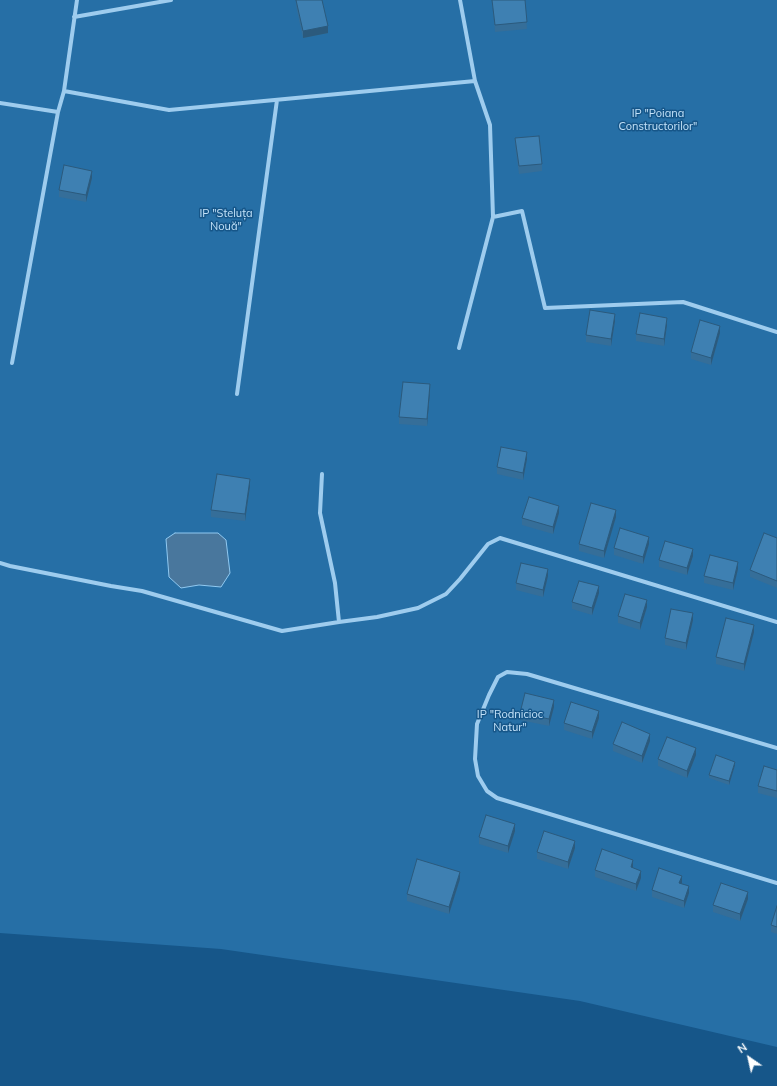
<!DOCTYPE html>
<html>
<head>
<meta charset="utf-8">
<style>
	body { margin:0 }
	#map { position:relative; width:777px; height:1086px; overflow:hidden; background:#165689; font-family:Mulish,sans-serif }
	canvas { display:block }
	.north { position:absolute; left:729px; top:1038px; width:40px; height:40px; -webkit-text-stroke:3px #165689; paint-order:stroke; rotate:326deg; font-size:11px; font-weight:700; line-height:16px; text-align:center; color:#fff }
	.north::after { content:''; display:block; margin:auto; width:14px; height:18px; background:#fff; clip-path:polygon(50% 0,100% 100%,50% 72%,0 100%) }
</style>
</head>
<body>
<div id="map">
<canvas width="777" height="1086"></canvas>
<div class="north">N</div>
</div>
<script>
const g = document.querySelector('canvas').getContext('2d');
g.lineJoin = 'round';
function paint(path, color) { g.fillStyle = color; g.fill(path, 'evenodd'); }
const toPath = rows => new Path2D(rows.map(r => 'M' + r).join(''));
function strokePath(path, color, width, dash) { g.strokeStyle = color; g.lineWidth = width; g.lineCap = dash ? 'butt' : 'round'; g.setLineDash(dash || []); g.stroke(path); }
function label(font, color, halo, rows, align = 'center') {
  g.font = font + ' Mulish,sans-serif'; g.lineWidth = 3; g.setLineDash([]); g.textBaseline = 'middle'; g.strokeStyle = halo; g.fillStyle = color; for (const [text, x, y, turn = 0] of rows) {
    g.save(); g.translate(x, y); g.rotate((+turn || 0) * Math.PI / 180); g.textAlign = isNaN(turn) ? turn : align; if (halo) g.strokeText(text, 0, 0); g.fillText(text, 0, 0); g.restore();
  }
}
const green = toPath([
	[0,0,777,0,777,1047,580,1001,221,949,0,933]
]);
const water = toPath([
	[175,533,218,533,226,540,230,573,221,587,199,585,181,588,169,577,166,539,175,533]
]);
const street = toPath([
	[74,17,171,0],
	[64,91,169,110,475,81],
	[0,103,58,112],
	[493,217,522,211,545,308,683,302,777,332],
	[459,348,493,217,490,125,475,81,460,0],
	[12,363,58,112,64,91,77,0],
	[237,394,277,100],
	[322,474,320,513,335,583,339,622],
	[0,563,10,566,111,586,142,591,282,631,339,622,377,617,418,608,446,594,460,579,488,544,500,538,777,622],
	[777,748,527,674,507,672,498,677,489,695,477,724,475,759,478,776,487,791,497,798,777,883]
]);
const wall = toPath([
	[296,0,328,33,303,38,296,6],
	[492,0,525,0,527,29,495,32],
	[515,138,542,164,542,171,519,174,515,145],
	[92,178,86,202,59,197,59,190],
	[615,321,611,346,586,342,586,335],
	[667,325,664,346,636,341,636,334],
	[720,333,711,365,691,359,691,352],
	[430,391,427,426,399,424,399,417],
	[527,459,523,480,497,474,497,467],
	[250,486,245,521,211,517,211,510],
	[559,513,553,534,522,525,522,518],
	[616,517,604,558,579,551,579,544],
	[777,538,777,588,750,577,750,570],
	[649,544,643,564,614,555,614,548],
	[693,556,687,575,659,567,659,560],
	[738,569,733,590,704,583,704,576],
	[548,576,543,597,516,590,516,583],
	[599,593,592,615,572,609,572,602],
	[647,607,640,630,618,623,618,616],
	[693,620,686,650,665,645,665,638],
	[754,632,744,671,716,664,716,657],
	[554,707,549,726,520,720,520,713],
	[599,718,592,739,564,730,564,723],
	[650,741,642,763,613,751,613,744],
	[696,755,687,778,658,766,658,759],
	[735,765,729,785,709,778,709,775],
	[777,770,777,798,758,793,758,786],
	[515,831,508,853,479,844,479,837],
	[575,848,568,869,537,859,537,852],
	[633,867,633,868,641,878,636,891,595,877,595,870],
	[460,879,449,914,407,901,407,894],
	[682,883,682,884,689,893,684,908,652,897,652,890],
	[748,899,740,921,713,912,713,905],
	[777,906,777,934,771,932,771,925]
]);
const shadedWall = toPath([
	[328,26,328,33,303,38,303,31],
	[92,171,92,178,86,202,86,195],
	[615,314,615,321,611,346,611,339],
	[667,318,667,325,664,346,664,339],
	[720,326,720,333,711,365,711,358],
	[430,384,430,391,427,426,427,419],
	[527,452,527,459,523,480,523,473],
	[250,479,250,486,245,521,245,514],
	[559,506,559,513,553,534,553,527],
	[616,510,616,517,604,558,604,551],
	[649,537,649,544,643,564,643,557],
	[693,549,693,556,687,575,687,568],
	[738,562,738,569,733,590,733,583],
	[548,569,548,576,543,597,543,590],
	[599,586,599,593,592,615,592,608],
	[647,600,647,607,640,630,640,623],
	[693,613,693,620,686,650,686,643],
	[754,625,754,632,744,671,744,664],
	[554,700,554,707,549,726,549,719],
	[599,711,599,718,592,739,592,732],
	[650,734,650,741,642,763,642,756],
	[696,748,696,755,687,778,687,771],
	[735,762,735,765,729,785,729,781],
	[515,824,515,831,508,853,508,846],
	[575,841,575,848,568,869,568,862],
	[633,860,633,867,631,874,631,867],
	[641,871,641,878,636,891,636,884],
	[460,872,460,879,449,914,449,907],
	[682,876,682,883,679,890,679,883],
	[689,886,689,893,684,908,684,901],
	[748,892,748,899,740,921,740,914]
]);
const building = toPath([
	[296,0,322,0,328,26,303,31,296,0],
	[492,0,525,0,527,22,495,25,492,0],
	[539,136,542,164,519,166,515,138,539,136],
	[64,165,92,171,86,195,59,190,64,165],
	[590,310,615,314,611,339,586,335,590,310],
	[640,313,667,318,664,339,636,334,640,313],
	[700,320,720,326,711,358,691,352,700,320],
	[403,382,430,384,427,419,399,417,403,382],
	[501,447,527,452,523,473,497,467,501,447],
	[217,474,250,479,245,514,211,510,217,474],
	[529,497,559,506,553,527,522,518,529,497],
	[591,503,616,510,604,551,579,544,591,503],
	[620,528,649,537,643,557,614,548,620,528],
	[764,533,777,538,777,581,750,570,764,533],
	[665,541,693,549,687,568,659,560,665,541],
	[710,555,738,562,733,583,704,576,710,555],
	[521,563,548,569,543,590,516,583,521,563],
	[579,581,599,586,592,608,572,602,579,581],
	[625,594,647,600,640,623,618,616,625,594],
	[671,609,693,613,686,643,665,638,671,609],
	[726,618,754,625,744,664,716,657,726,618],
	[525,693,554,700,549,719,520,713,525,693],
	[571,702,599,711,592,732,564,723,571,702],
	[622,722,650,734,642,756,613,744,622,722],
	[667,737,696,748,687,771,658,759,667,737],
	[716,755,735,762,729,781,709,775,716,755],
	[764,766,777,770,777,791,758,786,764,766],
	[486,815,515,824,508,846,479,837,486,815],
	[544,831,575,841,568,862,537,852,544,831],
	[602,849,633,860,631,867,641,871,636,884,595,870,602,849],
	[417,859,460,872,449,907,407,894,417,859],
	[659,868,682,876,679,883,689,886,684,901,652,890,659,868],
	[721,883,748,892,740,914,713,905,721,883],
	[777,906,777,927,771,925,777,906]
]);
const parkNames = [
	["IP \"Poiana",658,114],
	["Constructorilor\"",658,127],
	["IP \"Steluța",226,214],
	["Nouă\"",226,227],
	["IP \"Rodnicioc",510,715],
	["Natur\"",510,728]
];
paint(green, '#266fa6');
paint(water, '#49779d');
strokePath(water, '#90c9f1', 1);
strokePath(street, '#9eccee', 4);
paint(wall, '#356e99');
paint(shadedWall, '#2b5a7d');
paint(building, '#3e80b2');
strokePath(building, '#2b5a7d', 1);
label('11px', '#c4e3fa', '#165689', parkNames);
</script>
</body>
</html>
